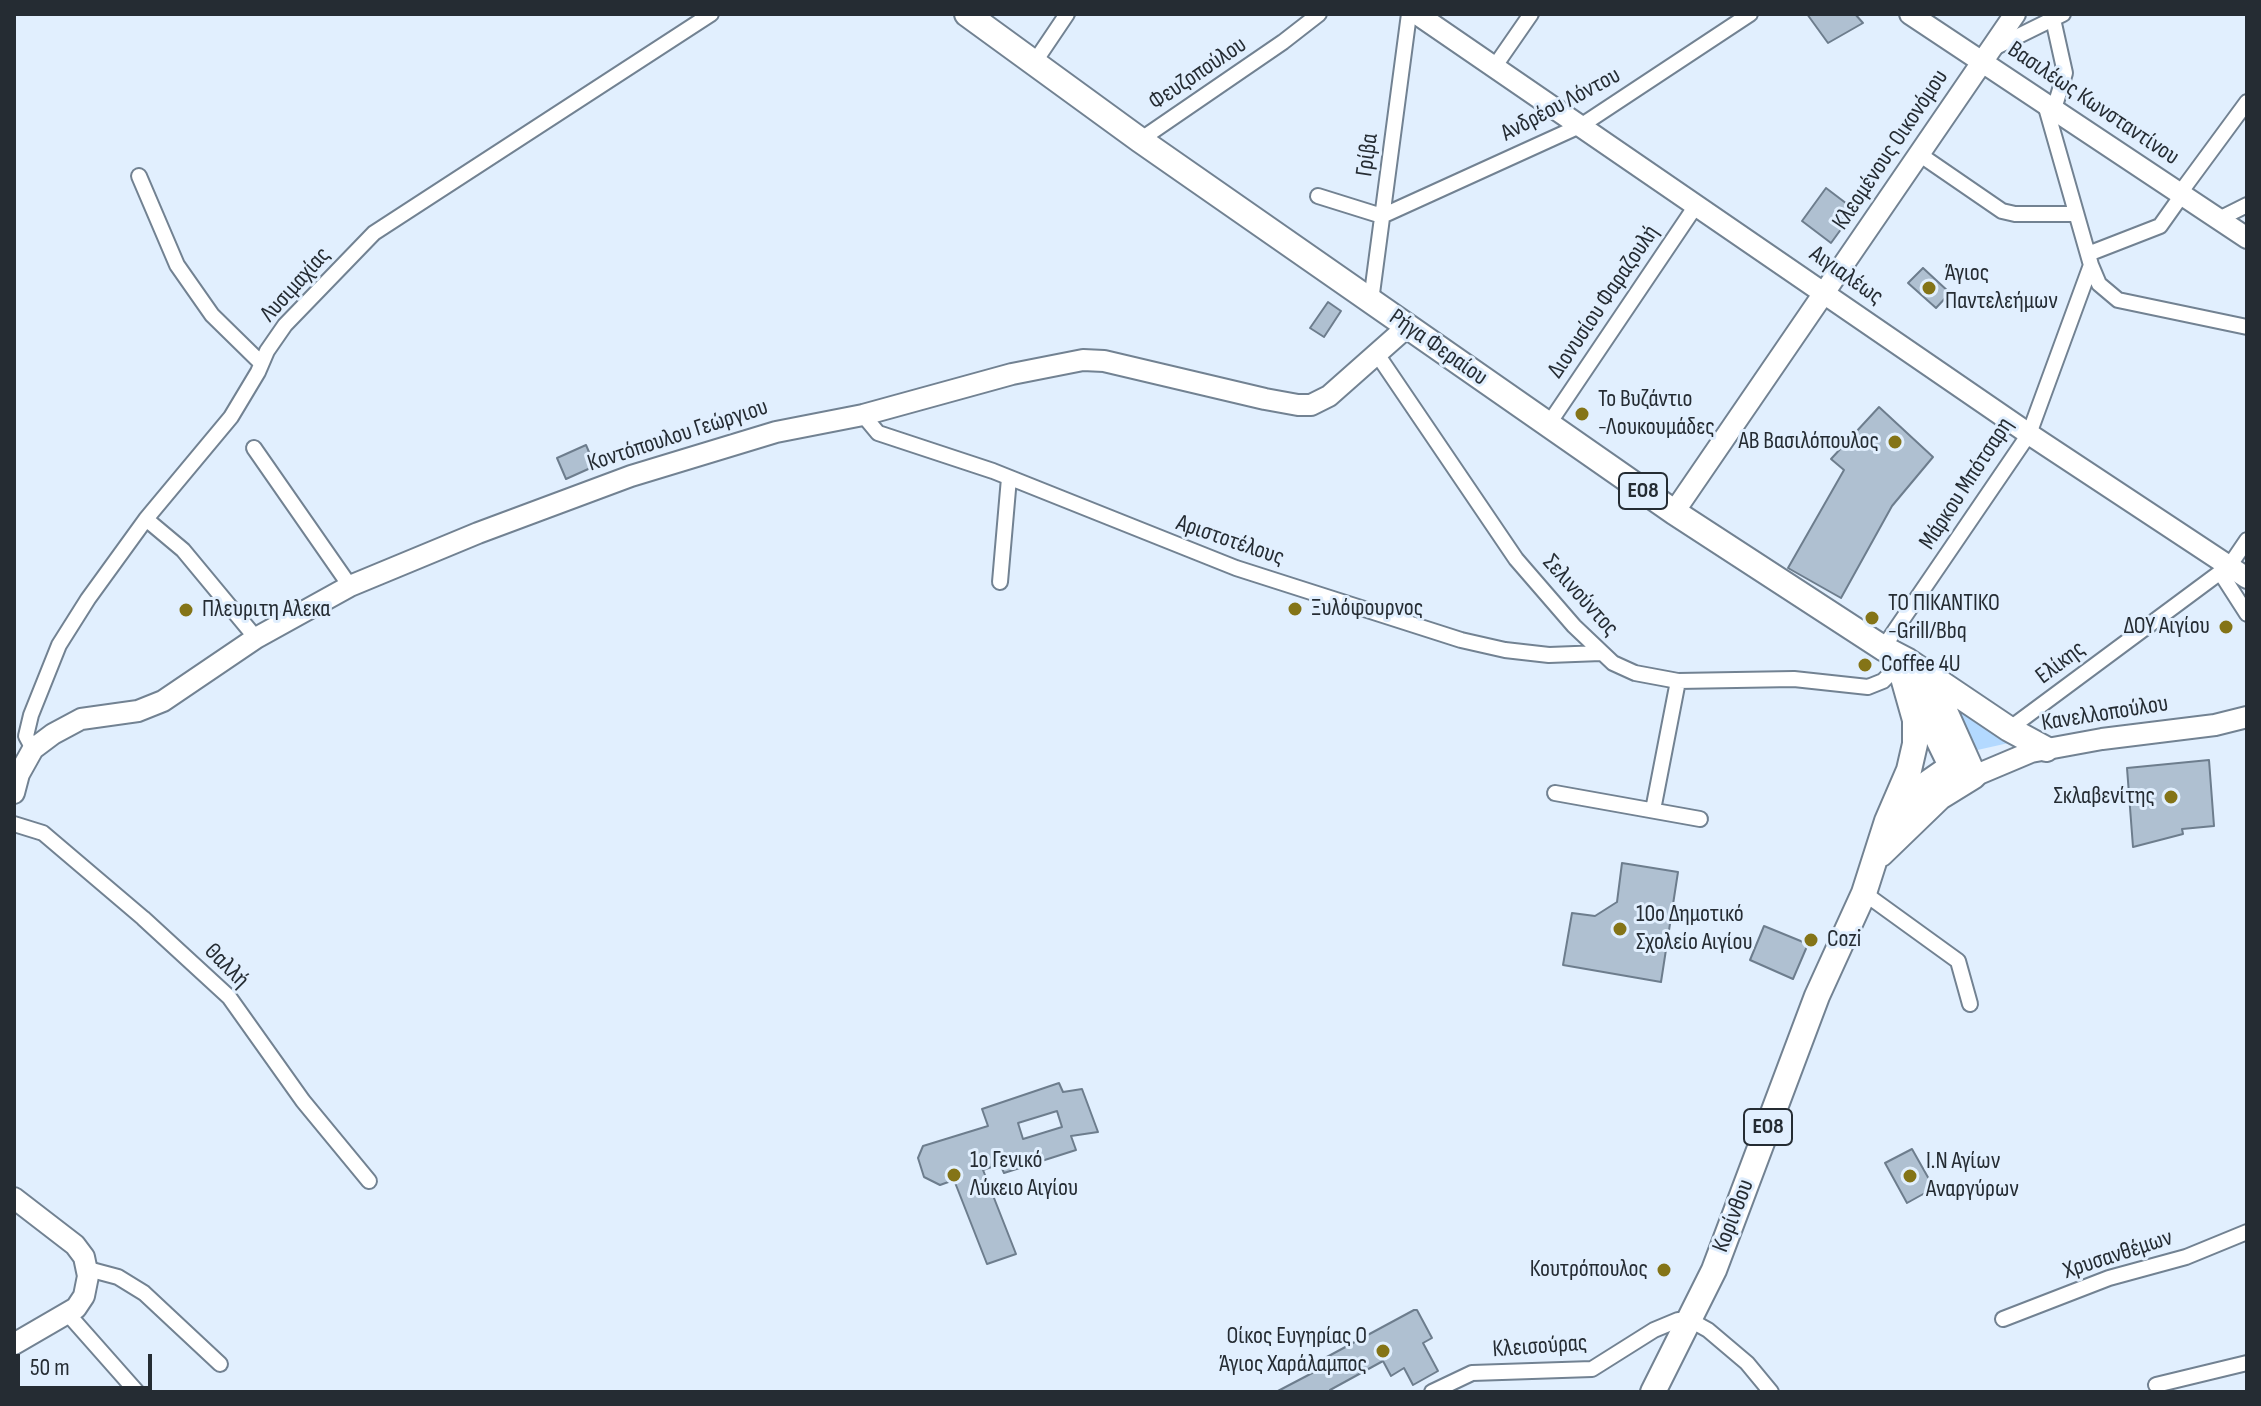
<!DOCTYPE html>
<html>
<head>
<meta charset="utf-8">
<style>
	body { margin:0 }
	#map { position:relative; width:2261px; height:1406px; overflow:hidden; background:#e1effe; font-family:"Sofia Sans Condensed",sans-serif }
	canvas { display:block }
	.frame { position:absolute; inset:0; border:16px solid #252c33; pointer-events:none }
	.scale { position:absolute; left:16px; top:1354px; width:136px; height:36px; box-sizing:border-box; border:4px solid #252c33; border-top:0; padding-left:10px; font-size:24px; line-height:28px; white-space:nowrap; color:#252c33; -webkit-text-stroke:6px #e1effe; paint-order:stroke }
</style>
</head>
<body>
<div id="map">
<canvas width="2261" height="1406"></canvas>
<div class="frame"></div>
<div class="scale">50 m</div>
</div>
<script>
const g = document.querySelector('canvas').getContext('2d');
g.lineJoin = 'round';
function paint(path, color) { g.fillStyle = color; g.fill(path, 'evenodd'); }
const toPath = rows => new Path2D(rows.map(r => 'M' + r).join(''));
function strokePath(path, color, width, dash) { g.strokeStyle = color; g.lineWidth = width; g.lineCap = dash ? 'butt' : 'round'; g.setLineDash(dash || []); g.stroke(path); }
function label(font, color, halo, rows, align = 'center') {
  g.font = font + ' "Sofia Sans Condensed",sans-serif'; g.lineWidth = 6; g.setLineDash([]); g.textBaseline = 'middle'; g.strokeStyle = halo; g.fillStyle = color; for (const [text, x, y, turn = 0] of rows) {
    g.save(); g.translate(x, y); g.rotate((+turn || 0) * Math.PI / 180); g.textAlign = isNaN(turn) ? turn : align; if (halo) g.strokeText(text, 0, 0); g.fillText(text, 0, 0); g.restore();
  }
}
const green = toPath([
	[1950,701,2013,742,1973,751]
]);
const building = toPath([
	[1807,14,1855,14,1863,23,1828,43,1807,14],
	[1826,188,1855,210,1831,243,1802,221,1826,188],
	[1923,268,1950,293,1936,308,1908,283,1923,268],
	[1328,302,1341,311,1324,337,1310,328,1328,302],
	[1879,407,1933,457,1892,506,1841,598,1788,568,1844,470,1831,459,1879,407],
	[586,445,595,466,566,479,557,458,586,445],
	[2209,760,2214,826,2182,829,2183,834,2133,847,2127,768,2209,760],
	[1622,863,1678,872,1661,982,1563,965,1572,913,1595,916,1617,902,1622,863],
	[1764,926,1808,944,1793,979,1750,960,1764,926],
	[1059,1083,1063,1092,1082,1089,1098,1132,1071,1136,1076,1150,1004,1173,1000,1164,983,1170,1016,1254,987,1264,954,1180,940,1185,924,1177,918,1158,923,1146,988,1126,982,1109,1059,1083],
	[1057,1111,1062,1127,1023,1139,1018,1123,1057,1111],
	[1912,1149,1934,1188,1907,1203,1885,1163,1912,1149],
	[1414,1310,1417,1310,1432,1338,1423,1343,1438,1371,1413,1385,1404,1368,1391,1376,1383,1361,1330,1390,1331,1392,1276,1392,1316,1371,1312,1365,1414,1310]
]);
const street = toPath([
	[2053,19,2065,73,2054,109],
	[1992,49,2063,14],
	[1034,63,1067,14],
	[1495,66,1531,14],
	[1140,140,1283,42,1319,14],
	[1919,154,2002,211,2015,214,2076,214],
	[139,176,177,265,212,315,261,363],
	[2180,193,2247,102],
	[1318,196,1382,216,1582,125,1750,14],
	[2219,219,2247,205],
	[2088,254,2160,226,2182,195],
	[2091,265,2099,284,2118,300,2247,327],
	[1371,301,1409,14],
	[1377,354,1516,559,1574,626,1613,663,1635,673,1678,681,1794,679,1868,687,1883,681,1897,667],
	[863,415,878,433,993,471,1236,568,1461,640,1505,650,1549,655,1601,653],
	[1548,425,1697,204],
	[254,448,350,586],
	[146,519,183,550,256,638],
	[2220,572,2247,614],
	[1000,582,1009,478],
	[1883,648,2029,434,2091,265,2045,104],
	[2009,729,2230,565,2247,540],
	[33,749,26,736,31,715,59,645,88,599,146,519,231,417,258,372,267,351,285,325,374,233,711,14],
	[1555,793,1700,819],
	[1653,810,1678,681],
	[14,824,43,833,143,918,229,997,303,1101,369,1181],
	[1864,893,1958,961,1970,1004],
	[88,1269,118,1277,144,1293,220,1364],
	[68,1314,137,1392],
	[2003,1319,2109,1278,2186,1257,2247,1232],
	[2156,1385,2247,1363],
	[1432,1392,1472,1373,1592,1369,1654,1330,1678,1320,1690,1320,1708,1330,1747,1363,1771,1392]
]);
const secondary = toPath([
	[1417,14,2029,434,2247,578],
	[1910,14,2247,238],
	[1674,512,2015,14],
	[1974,776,2031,752,2102,739,2215,725,2247,717],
	[14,793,19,774,33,749,53,734,81,719,138,711,163,701,256,638,350,586,478,533,631,476,776,432,863,415,1012,374,1083,360,1104,361,1265,399,1298,405,1311,405,1329,396,1407,327],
	[14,1198,75,1245,84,1257,88,1276,84,1296,76,1308,14,1344]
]);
const primary = toPath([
	[967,14,1140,140,1674,512,1883,648,1908,661,2009,729,2046,749],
	[1917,696,1957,778],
	[1895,813,1929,782,1952,766,1965,761],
	[1881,854,1940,797,1974,776,1940,700,1925,678],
	[1653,1392,1714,1270,1817,996,1864,893,1887,821,1909,770,1915,744,1915,720,1902,674]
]);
const markers = [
	[1929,288,8,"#847417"],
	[1582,414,8,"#847417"],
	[1895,442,8,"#847417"],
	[1295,609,8,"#847417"],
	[186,610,8,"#847417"],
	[1872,618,8,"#847417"],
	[2226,627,8,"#847417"],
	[1865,665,8,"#847417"],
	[2171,797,8,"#847417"],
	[1620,929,8,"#847417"],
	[1811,940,8,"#847417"],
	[954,1175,8,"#847417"],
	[1910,1176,8,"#847417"],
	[1664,1270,8,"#847417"],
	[1383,1351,8,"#847417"]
];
const shields = [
	[1643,491,48],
	[1768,1127,48]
];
const shieldNames = [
	["ΕΟ8",1643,491],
	["ΕΟ8",1768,1127]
];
const streetNames = [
	["Φευζοπούλου",1198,74,-34],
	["Βασιλέως Κωνσταντίνου",2093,104,34],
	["Ανδρέου Λόντου",1561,105,-28],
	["Κλεομένους Οικονόμου",1891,150,-56],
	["Γρίβα",1368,155,-82],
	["Αιγιαλέως",1846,276,35],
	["Λυσιμαχίας",296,285,-48],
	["Διονυσίου Φαραζουλή",1604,302,-56],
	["Ρήγα Φεραίου",1438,348,35],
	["Κοντόπουλου Γεώργιου",678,436,-18],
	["Μάρκου Μπότσαρη",1967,484,-57],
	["Αριστοτέλους",1230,541,19],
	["Σελινούντος",1580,596,48],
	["Ελίκης",2061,663,-37],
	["Κανελλοπούλου",2105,714,-9],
	["Θαλλή",226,966,45],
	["Κορίνθου",1734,1216,-69],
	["Χρυσανθέμων",2118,1255,-18],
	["Κλεισούρας",1540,1347,-4]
];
const poiNames = [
	["Άγιος",1945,274],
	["Παντελεήμων",1945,302],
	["Το Βυζάντιο",1598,400],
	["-Λουκουμάδες",1598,428],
	["ΑΒ Βασιλόπουλος",1879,442,"right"],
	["ΤΟ ΠΙΚΑΝΤΙΚΟ",1888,604],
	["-Grill/Bbq",1888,632],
	["Ξυλόφουρνος",1311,609],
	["Πλευριτη Αλεκα",202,610],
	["ΔΟΥ Αιγίου",2210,627,"right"],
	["Coffee 4U",1881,665],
	["Σκλαβενίτης",2155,797,"right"],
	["10o Δημοτικό",1636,915],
	["Σχολείο Αιγίου",1636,943],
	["Cozi",1827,940],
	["1o Γενικό",970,1161],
	["Λύκειο Αιγίου",970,1189],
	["Ι.Ν Αγίων",1926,1162],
	["Αναργύρων",1926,1190],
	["Κουτρόπουλος",1648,1270,"right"],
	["Οίκος Ευγηρίας Ο",1367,1337,"right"],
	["Άγιος Χαράλαμπος",1367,1365,"right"]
];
paint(green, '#b3d9ff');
paint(building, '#afc0d1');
strokePath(building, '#6d7d8d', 2);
strokePath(street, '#728292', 18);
strokePath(secondary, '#728292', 24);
strokePath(primary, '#728292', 28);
strokePath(street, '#fff', 14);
strokePath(secondary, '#fff', 20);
strokePath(primary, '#fff', 24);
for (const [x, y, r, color] of markers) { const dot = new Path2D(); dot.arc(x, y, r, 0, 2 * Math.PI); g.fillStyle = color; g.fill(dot); strokePath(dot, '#e1effe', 3); }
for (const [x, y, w] of shields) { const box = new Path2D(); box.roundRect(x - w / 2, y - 18, w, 36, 6); g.fillStyle = '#e1effe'; g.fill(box); strokePath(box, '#252c33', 2); }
label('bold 22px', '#252c33', null, shieldNames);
label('24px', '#252c33', '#e1effe', streetNames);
label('24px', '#252c33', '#e1effe', poiNames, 'left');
</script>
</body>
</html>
